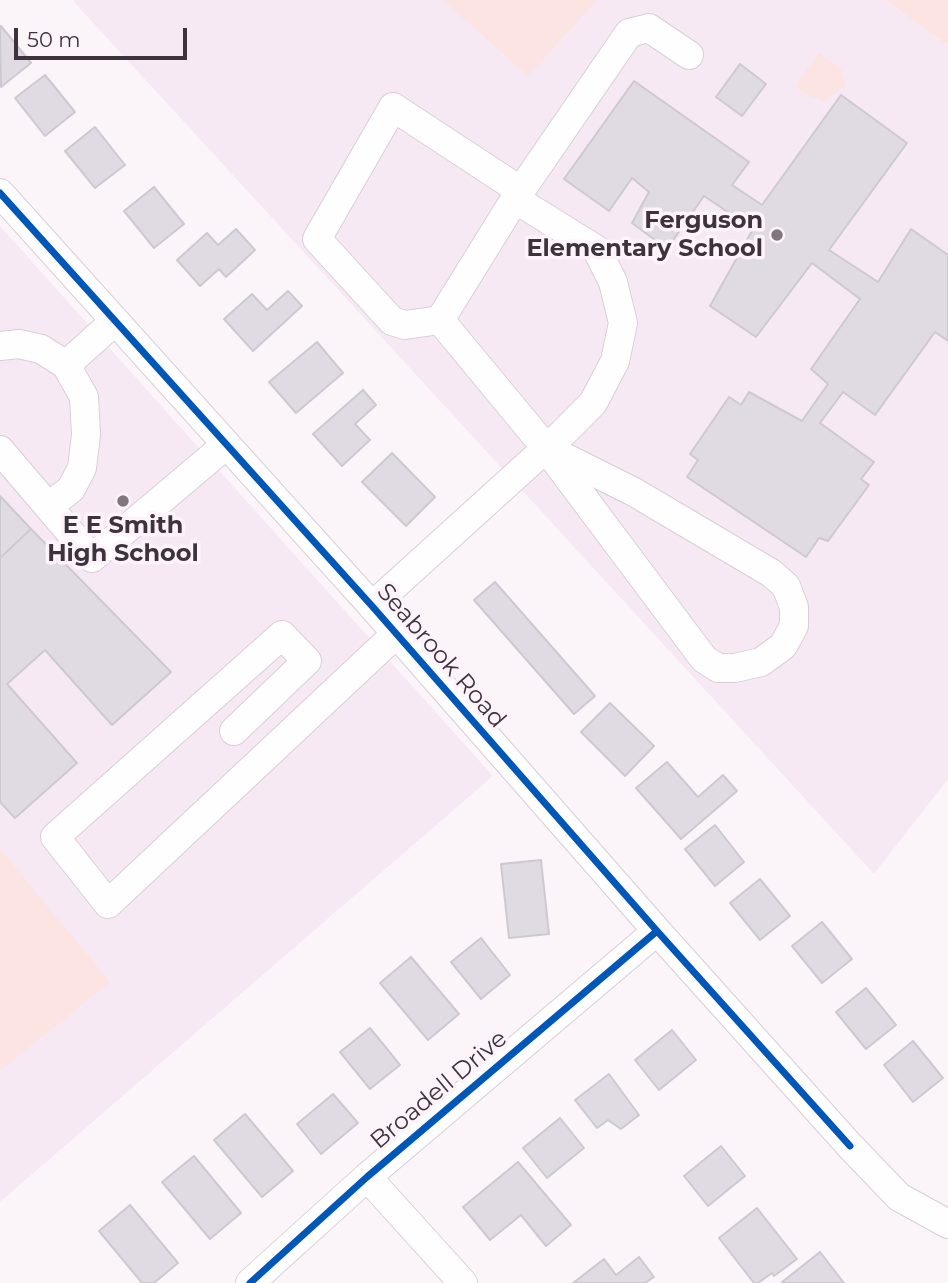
<!DOCTYPE html>
<html>
<head>
<meta charset="utf-8">
<style>
	body { margin:0 }
	#map { position:relative; width:948px; height:1283px; overflow:hidden; background:#fbf5fa; font-family:Montserrat,sans-serif }
	canvas { display:block }
	.scale { position:absolute; left:14px; top:28px; width:173px; height:32px; box-sizing:border-box; border:4px solid #3e333c; border-top:0; padding-left:9px; font-size:21px; line-height:24px; white-space:nowrap; color:#3e333c; -webkit-text-stroke:5px #fef2fb; paint-order:stroke }
</style>
</head>
<body>
<div id="map">
<canvas width="948" height="1283"></canvas>
<div class="scale">50 m</div>
</div>
<script>
const g = document.querySelector('canvas').getContext('2d');
g.lineJoin = 'round';
function paint(path, color) { g.fillStyle = color; g.fill(path, 'evenodd'); }
const toPath = rows => new Path2D(rows.map(r => 'M' + r).join(''));
function strokePath(path, color, width, dash) { g.strokeStyle = color; g.lineWidth = width; g.lineCap = dash ? 'butt' : 'round'; g.setLineDash(dash || []); g.stroke(path); }
function label(font, color, halo, rows, align = 'center') {
  g.font = font + ' Montserrat,sans-serif'; g.lineWidth = 7; g.setLineDash([]); g.textBaseline = 'middle'; g.strokeStyle = halo; g.fillStyle = color; for (const [text, x, y, turn = 0] of rows) {
    g.save(); g.translate(x, y); g.rotate((+turn || 0) * Math.PI / 180); g.textAlign = isNaN(turn) ? turn : align; if (halo) g.strokeText(text, 0, 0); g.fillText(text, 0, 0); g.restore();
  }
}
const built = toPath([
	[75,0,885,0,948,46,948,779,874,874,74,2],
	[0,226,493,776,0,1202]
]);
const green = toPath([
	[443,0,597,0,528,76],
	[885,0,948,0,948,46],
	[819,53,841,69,846,85,825,101,807,95,795,86],
	[0,849,110,982,1,1070,0,1069]
]);
const building = toPath([
	[1,26,31,63,1,87,0,27,1,26],
	[740,64,766,84,742,116,716,97,740,64],
	[45,75,75,112,45,136,15,98,45,75],
	[634,81,749,162,732,185,762,205,841,95,907,143,829,250,878,282,911,229,948,255,948,341,935,332,875,415,843,392,820,423,874,462,861,479,869,485,828,541,819,538,806,557,687,477,698,460,690,454,729,397,741,405,749,392,802,421,828,384,811,369,860,299,812,263,756,337,710,306,753,229,704,196,667,249,632,223,649,192,632,178,609,211,564,179,634,81],
	[95,127,125,165,95,188,65,151,95,127],
	[154,187,184,224,154,248,124,211,154,187],
	[236,229,255,250,226,277,219,269,200,286,177,260,207,233,218,245,236,229],
	[288,291,302,306,253,351,224,319,252,294,267,310,288,291],
	[317,342,343,373,296,413,269,382,317,342],
	[363,390,376,405,355,424,370,440,342,466,313,434,363,390],
	[392,453,435,497,406,526,362,482,392,453],
	[0,496,31,529,0,558,0,496],
	[31,529,171,672,112,725,45,650,7,684,77,763,15,818,0,802,0,558,31,529],
	[495,582,595,696,574,714,474,600,495,582],
	[610,703,654,746,625,776,581,732,610,703],
	[667,762,698,797,723,775,737,791,681,839,636,788,667,762],
	[715,825,744,862,715,886,685,849,715,825],
	[541,860,549,934,509,938,501,864,541,860],
	[760,879,790,916,760,940,730,903,760,879],
	[822,922,852,959,822,983,792,946,822,922],
	[481,938,510,975,481,999,451,962,481,938],
	[411,957,459,1014,428,1040,380,983,411,957],
	[866,988,896,1025,866,1049,836,1012,866,988],
	[370,1028,400,1065,370,1089,340,1052,370,1028],
	[672,1030,696,1060,659,1090,635,1060,672,1030],
	[913,1041,943,1078,913,1102,884,1065,913,1041],
	[609,1074,639,1115,621,1129,608,1120,597,1128,575,1100,609,1074],
	[333,1094,358,1123,321,1154,297,1124,333,1094],
	[245,1114,293,1171,262,1197,214,1140,245,1114],
	[560,1118,584,1148,547,1178,523,1148,560,1118],
	[721,1146,745,1176,708,1206,684,1176,721,1146],
	[194,1156,241,1213,210,1239,162,1182,194,1156],
	[518,1162,571,1225,546,1246,521,1215,490,1240,463,1207,518,1162],
	[130,1205,178,1263,154,1283,142,1283,99,1231,130,1205],
	[757,1208,797,1259,774,1276,772,1273,758,1283,754,1283,719,1238,757,1208],
	[820,1252,844,1283,783,1283,782,1282,820,1252],
	[639,1257,654,1277,645,1283,573,1283,604,1259,616,1275,639,1257]
]);
const minor = toPath([
	[0,193,372,606,657,931,850,1146,899,1197,948,1224],
	[440,320,405,325,392,321,317,239,393,107,521,191],
	[0,346,19,344,41,349,66,365,84,397,86,435,82,468,71,489,49,506],
	[66,365,115,321],
	[546,448,634,492,771,573,786,586,794,607,794,626,783,646,761,662,735,668,718,668,704,659,546,448,440,320,515,199,629,33,649,28,689,55],
	[0,450,92,558,226,445],
	[372,606,564,432,593,403,615,361,623,323,613,282,597,250,515,199],
	[234,731,307,661,282,635,55,837,108,904,396,634],
	[367,1177,463,1283],
	[250,1283,367,1177,657,931]
]);
const cycleway = toPath([
	[0,193,372,606,657,931,850,1146],
	[250,1283,367,1177,657,931]
]);
const markers = [
	[777,235,7,"#80777e"],
	[123,501,7,"#80777e"]
];
const poiNames = [
	["Ferguson",763,221],
	["Elementary School",763,249],
	["E E Smith",123,526,"center"],
	["High School",123,554,"center"]
];
const streetNames = [
	["Seabrook Road",441,656,49],
	["Broadell Drive",439,1090,-40]
];
paint(built, '#f7e9f4');
paint(green, '#fce4e2');
paint(building, '#e0dbe3');
strokePath(building, '#cec9d1', 2);
strokePath(minor, '#d8cfd6', 30);
strokePath(minor, '#fefefe', 28);
strokePath(cycleway, '#0057b8', 7);
for (const [x, y, r, color] of markers) { const dot = new Path2D(); dot.arc(x, y, r, 0, 2 * Math.PI); g.fillStyle = color; g.fill(dot); strokePath(dot, '#fef2fb', 2.5); }
label('bold 24px', '#3e333c', '#fef2fb', poiNames, 'right');
label('24px', '#3e333c', '#fef2fb', streetNames);
</script>
</body>
</html>
